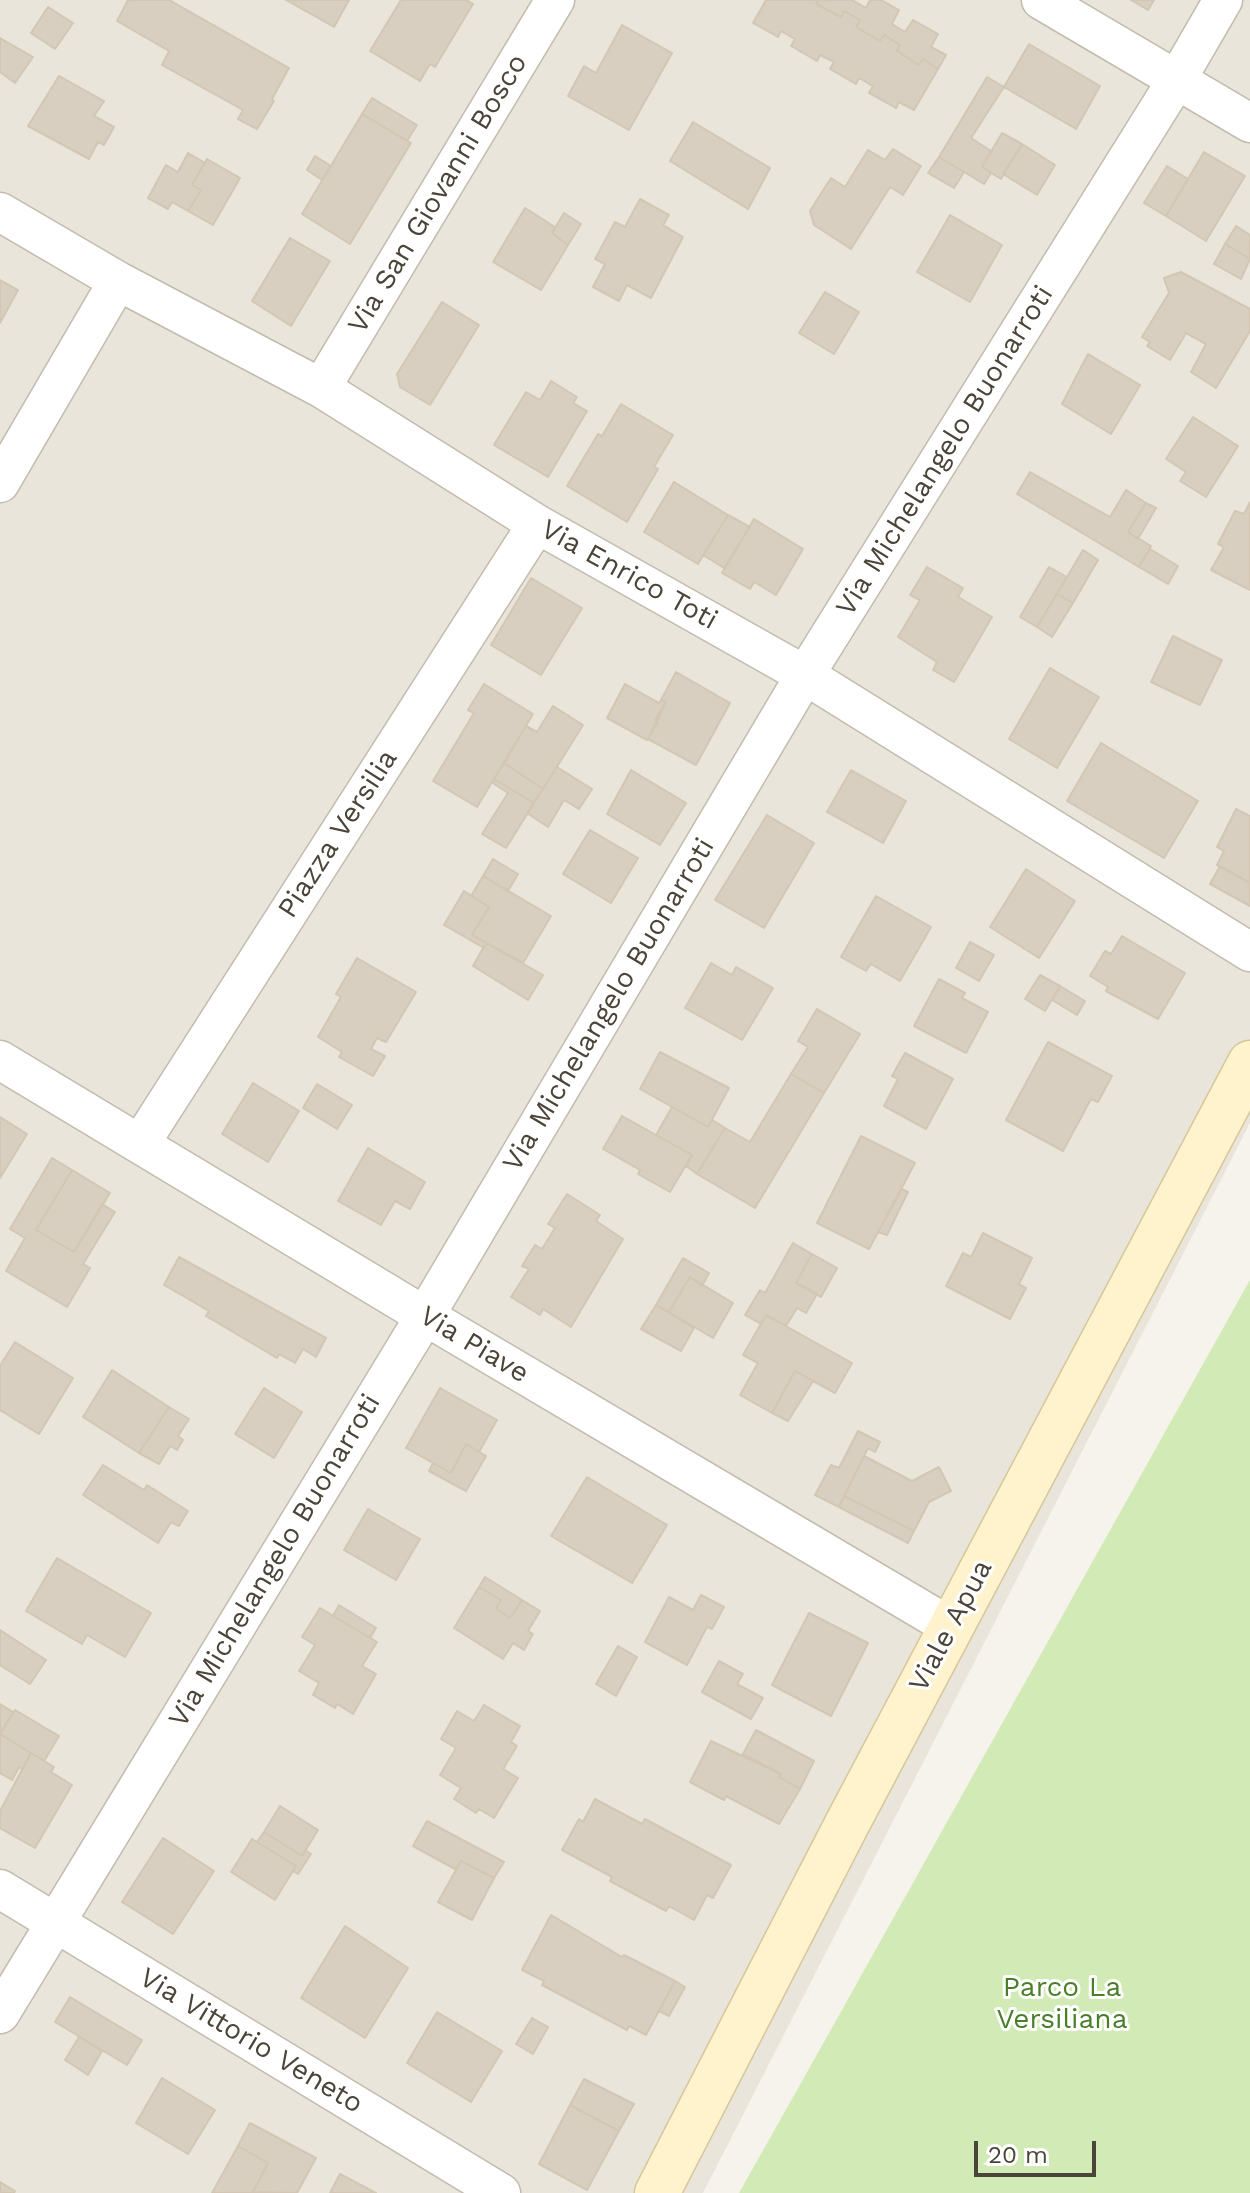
<!DOCTYPE html>
<html>
<head>
<meta charset="utf-8">
<style>
	body { margin:0 }
	#map { position:relative; width:1250px; height:2193px; overflow:hidden; background:#f6f3ec; font-family:"Work Sans",sans-serif }
	canvas { display:block }
	.scale { position:absolute; left:974px; top:2141px; width:122px; height:36px; box-sizing:border-box; border:4px solid #4b4439; border-top:0; padding-left:10px; font-size:24px; line-height:28px; white-space:nowrap; color:#4b4439; -webkit-text-stroke:6px #fff; paint-order:stroke }
</style>
</head>
<body>
<div id="map">
<canvas width="1250" height="2193"></canvas>
<div class="scale">20 m</div>
</div>
<script>
const g = document.querySelector('canvas').getContext('2d');
g.lineJoin = 'round';
function paint(path, color) { g.fillStyle = color; g.fill(path, 'evenodd'); }
const toPath = rows => new Path2D(rows.map(r => 'M' + r).join(''));
function strokePath(path, color, width, dash) { g.strokeStyle = color; g.lineWidth = width; g.lineCap = dash ? 'butt' : 'round'; g.setLineDash(dash || []); g.stroke(path); }
function label(font, color, halo, rows, align = 'center') {
  g.font = font + ' "Work Sans",sans-serif'; g.lineWidth = 6; g.setLineDash([]); g.textBaseline = 'middle'; g.strokeStyle = halo; g.fillStyle = color; for (const [text, x, y, turn = 0] of rows) {
    g.save(); g.translate(x, y); g.rotate((+turn || 0) * Math.PI / 180); g.textAlign = isNaN(turn) ? turn : align; if (halo) g.strokeText(text, 0, 0); g.fillText(text, 0, 0); g.restore();
  }
}
const residential = toPath([
	[0,0,1250,0,1250,1123,703,2193,0,2193]
]);
const green = toPath([
	[1250,1280,1250,2193,739,2193,824,2042]
]);
const building = toPath([
	[128,0,169,0,289,68,272,99,274,101,257,129,238,119,243,110,162,65,169,51,117,21,128,0],
	[286,0,349,0,334,27,286,0],
	[401,0,466,0,473,4,435,67,430,64,420,81,370,51,401,0],
	[766,0,819,0,816,4,841,17,844,11,860,20,856,27,880,41,884,35,900,45,897,51,919,65,923,59,938,69,914,110,899,102,896,108,869,93,873,86,859,78,856,84,830,69,834,62,820,55,817,61,791,46,795,39,781,31,778,37,753,23,766,0],
	[819,0,852,0,866,8,870,0,881,0,899,10,892,24,905,32,913,20,938,34,931,47,946,55,938,69,923,59,919,65,897,51,900,45,884,35,880,41,856,27,860,20,844,11,841,17,816,4,819,0],
	[1131,0,1154,0,1148,10,1131,0],
	[48,7,73,23,55,49,31,33,48,7],
	[622,25,672,53,629,130,568,96,584,66,596,73,622,25],
	[0,38,33,57,15,83,0,72,0,38],
	[1029,44,1100,86,1076,129,1004,87,1029,44],
	[59,76,104,101,94,116,114,127,104,145,98,142,89,159,28,126,59,76],
	[987,77,1004,87,971,138,991,151,982,167,991,173,984,184,939,157,987,77],
	[372,98,417,125,407,141,362,114,372,98],
	[362,114,411,143,350,244,302,214,362,114],
	[693,122,770,168,748,209,670,161,693,122],
	[1002,133,1022,144,1001,179,982,167,1002,133],
	[1022,144,1055,165,1037,195,1003,174,1022,144],
	[893,149,921,166,903,195,890,187,851,249,814,225,810,211,831,178,845,187,868,150,885,160,893,149],
	[1204,152,1245,176,1206,241,1166,216,1204,152],
	[188,153,205,163,192,185,201,190,188,211,172,202,168,209,148,198,166,165,178,172,188,153],
	[315,156,331,166,322,180,307,170,315,156],
	[939,157,964,172,954,188,928,173,939,157],
	[207,159,240,178,213,225,188,211,201,190,192,185,207,159],
	[1167,166,1188,179,1166,216,1144,203,1167,166],
	[640,199,669,215,663,225,683,237,651,298,627,285,619,301,593,287,605,264,595,259,615,222,625,227,640,199],
	[525,208,555,227,552,233,568,245,541,290,493,262,525,208],
	[564,213,581,224,568,245,552,233,564,213],
	[950,215,1002,245,970,302,917,272,950,215],
	[1236,226,1250,235,1250,259,1225,244,1236,226],
	[290,238,330,261,291,326,252,301,290,238],
	[1225,244,1250,259,1241,279,1214,264,1225,244],
	[1181,272,1250,309,1250,331,1216,388,1191,372,1206,344,1186,333,1170,360,1147,346,1150,342,1142,337,1169,293,1164,278,1181,272],
	[0,280,18,290,0,323,0,280],
	[825,292,859,312,834,354,799,333,825,292],
	[442,302,479,325,430,405,400,387,397,374,442,302],
	[1088,354,1140,385,1111,434,1062,404,1088,354],
	[551,381,577,397,573,403,587,411,548,477,494,445,526,392,540,400,551,381],
	[621,404,673,435,654,467,658,469,627,522,567,486,598,434,602,436,621,404],
	[1193,417,1238,446,1206,497,1180,481,1186,472,1166,459,1193,417],
	[1030,472,1110,517,1126,490,1146,503,1128,532,1151,546,1139,567,1017,494,1030,472],
	[674,482,728,515,698,564,644,532,674,482],
	[1250,502,1250,590,1211,570,1224,547,1218,544,1235,511,1244,514,1250,502],
	[1146,503,1156,508,1138,539,1128,532,1146,503],
	[728,515,750,527,724,568,703,555,728,515],
	[754,519,803,549,776,595,754,582,750,589,722,573,754,519],
	[1150,549,1178,566,1168,584,1139,567,1150,549],
	[1083,550,1098,560,1073,603,1057,594,1083,550],
	[927,567,963,588,958,597,992,617,954,682,933,670,937,662,898,637,920,600,910,595,927,567],
	[1049,567,1067,577,1037,627,1020,617,1049,567],
	[531,578,582,608,541,675,491,645,531,578],
	[1057,594,1073,603,1052,637,1037,627,1057,594],
	[1173,636,1222,660,1200,705,1151,682,1173,636],
	[1050,668,1099,697,1057,768,1009,739,1050,668],
	[676,672,730,703,696,765,648,739,666,702,661,700,676,672],
	[484,684,533,714,477,807,433,781,474,713,468,710,484,684],
	[625,684,659,703,661,700,666,702,655,720,658,722,647,740,607,718,625,684],
	[553,706,583,725,543,789,504,763,526,726,537,732,553,706],
	[1101,743,1198,801,1164,858,1067,801,1101,743],
	[504,763,543,789,534,803,494,779,504,763],
	[557,767,592,789,579,809,564,800,548,827,527,813,557,767],
	[631,770,686,803,660,845,607,814,631,770],
	[851,770,906,801,883,843,827,812,851,770],
	[494,779,534,803,506,848,482,834,508,793,493,783,494,779],
	[1236,809,1250,816,1250,883,1217,865,1224,851,1217,847,1236,809],
	[767,815,814,843,764,928,715,900,767,815],
	[590,830,638,858,611,903,563,874,590,830],
	[493,859,518,874,508,891,483,876,493,859],
	[1220,866,1250,883,1250,906,1210,884,1220,866],
	[1026,869,1075,901,1039,958,990,927,1026,869],
	[483,876,551,916,523,963,472,935,489,907,471,896,483,876],
	[464,891,489,907,472,935,486,943,484,948,444,925,464,891],
	[876,896,931,927,900,981,871,964,866,971,841,957,876,896],
	[1122,936,1185,973,1158,1019,1106,991,1108,987,1090,976,1105,951,1111,954,1122,936],
	[970,942,994,955,979,981,956,968,970,942],
	[486,943,543,975,528,1000,473,966,486,943],
	[357,958,416,992,386,1042,377,1038,371,1049,385,1056,373,1076,339,1057,342,1052,318,1037,341,997,336,994,357,958],
	[711,963,732,975,736,967,773,988,742,1040,685,1008,711,963],
	[1040,975,1060,986,1045,1011,1025,999,1040,975],
	[939,979,965,993,962,998,988,1012,966,1053,914,1026,939,979],
	[1060,986,1085,1001,1077,1015,1052,1000,1060,986],
	[817,1009,860,1034,824,1093,791,1074,808,1047,798,1041,817,1009],
	[1048,1042,1112,1076,1098,1102,1091,1099,1063,1151,1006,1120,1048,1042],
	[660,1052,729,1088,708,1127,640,1089,660,1052],
	[905,1053,953,1079,926,1129,884,1106,898,1079,892,1076,905,1053],
	[791,1074,824,1093,755,1208,697,1174,725,1128,750,1142,791,1074],
	[253,1083,299,1111,268,1162,222,1134,253,1083],
	[317,1084,352,1105,337,1129,303,1108,317,1084],
	[672,1107,708,1127,712,1120,725,1128,697,1174,686,1166,692,1155,656,1135,672,1107],
	[622,1116,692,1155,670,1192,638,1174,640,1170,603,1149,622,1116],
	[0,1117,27,1134,0,1178,0,1117],
	[861,1136,915,1163,869,1249,817,1223,861,1136],
	[368,1148,425,1182,410,1209,395,1201,381,1225,338,1201,368,1148],
	[52,1158,72,1170,36,1230,74,1252,102,1204,115,1212,83,1264,90,1268,67,1307,6,1271,25,1238,10,1229,52,1158],
	[72,1170,110,1193,74,1252,36,1230,72,1170],
	[902,1189,908,1192,887,1235,878,1232,902,1189],
	[567,1194,600,1215,596,1221,623,1239,571,1327,543,1309,540,1315,511,1297,529,1269,522,1266,535,1245,542,1249,555,1228,548,1224,567,1194],
	[983,1233,1032,1258,1019,1284,1026,1288,1010,1319,946,1286,963,1253,971,1257,983,1233],
	[793,1243,812,1254,796,1283,817,1294,806,1313,797,1308,786,1326,766,1315,761,1324,745,1315,760,1290,765,1293,793,1243],
	[812,1254,837,1268,821,1297,796,1283,812,1254],
	[179,1257,326,1338,316,1357,303,1349,295,1363,279,1354,277,1358,206,1316,209,1311,164,1285,179,1257],
	[683,1258,709,1273,702,1286,690,1277,669,1312,656,1305,683,1258],
	[690,1277,733,1303,713,1338,669,1312,690,1277],
	[656,1305,694,1328,681,1351,641,1329,656,1305],
	[766,1315,852,1363,835,1393,795,1371,772,1413,740,1395,758,1363,743,1355,766,1315],
	[15,1342,73,1378,39,1434,0,1410,0,1366,15,1342],
	[112,1370,169,1407,139,1453,83,1417,112,1370],
	[795,1371,813,1381,788,1421,772,1413,795,1371],
	[264,1388,302,1412,274,1458,235,1434,264,1388],
	[440,1388,497,1420,479,1452,466,1444,451,1473,406,1448,440,1388],
	[169,1407,189,1419,178,1436,183,1440,177,1450,170,1446,159,1464,139,1453,169,1407],
	[858,1431,880,1442,875,1452,868,1448,839,1507,815,1495,831,1465,839,1468,858,1431],
	[466,1444,486,1456,466,1491,429,1471,433,1463,451,1473,466,1444],
	[864,1456,912,1481,939,1467,951,1491,929,1502,914,1531,844,1496,864,1456],
	[103,1465,144,1490,147,1485,188,1511,179,1526,171,1522,158,1543,83,1495,103,1465],
	[587,1477,667,1525,632,1583,551,1536,587,1477],
	[844,1496,914,1531,908,1543,839,1507,844,1496],
	[368,1509,420,1539,396,1580,344,1550,368,1509],
	[57,1558,151,1613,125,1657,87,1635,82,1644,26,1611,57,1558],
	[485,1577,522,1600,510,1618,496,1609,501,1600,479,1587,485,1577],
	[479,1587,501,1600,496,1609,510,1618,522,1600,540,1611,528,1631,533,1634,524,1650,513,1643,503,1659,454,1628,479,1587],
	[701,1595,724,1607,712,1629,707,1627,687,1665,645,1642,669,1597,693,1610,701,1595],
	[339,1605,376,1628,370,1638,333,1616,339,1605],
	[320,1608,377,1642,362,1666,376,1674,353,1714,337,1704,335,1708,313,1695,319,1683,299,1671,315,1645,302,1637,320,1608],
	[809,1613,868,1643,831,1716,772,1685,809,1613],
	[0,1630,46,1660,30,1684,0,1665,0,1630],
	[618,1646,637,1657,616,1696,596,1684,618,1646],
	[719,1661,743,1674,737,1684,763,1698,751,1719,702,1692,719,1661],
	[0,1704,13,1712,0,1734,0,1704],
	[484,1705,520,1726,511,1742,517,1746,503,1769,518,1778,494,1818,479,1809,476,1813,454,1799,461,1788,440,1775,456,1748,441,1739,457,1711,474,1721,484,1705],
	[15,1710,59,1736,44,1761,0,1734,15,1710],
	[756,1730,814,1761,800,1789,779,1777,781,1774,743,1754,756,1730],
	[0,1734,31,1753,23,1769,19,1767,12,1780,0,1773,0,1734],
	[711,1741,781,1774,779,1777,800,1789,779,1824,726,1796,724,1800,690,1782,711,1741],
	[31,1753,54,1767,51,1772,72,1785,35,1848,0,1828,0,1811,31,1753],
	[595,1799,642,1824,645,1819,731,1865,713,1898,707,1895,694,1920,669,1906,666,1911,610,1881,612,1877,562,1850,579,1819,583,1822,595,1799],
	[280,1806,318,1830,302,1856,264,1832,280,1806],
	[427,1821,504,1862,494,1878,461,1861,455,1869,413,1846,427,1821],
	[264,1832,302,1856,305,1850,311,1854,298,1874,293,1871,296,1866,257,1842,264,1832],
	[163,1838,214,1871,173,1934,122,1902,163,1838],
	[252,1839,296,1866,275,1900,231,1872,252,1839],
	[461,1861,494,1878,472,1920,438,1902,461,1861],
	[551,1915,622,1957,624,1955,675,1981,646,2035,629,2026,627,2030,542,1985,544,1981,522,1970,551,1915],
	[345,1926,408,1968,365,2038,301,1998,345,1926],
	[675,1981,685,1987,669,2016,659,2011,675,1981],
	[70,1997,142,2040,127,2065,55,2022,70,1997],
	[437,2012,502,2051,471,2102,407,2063,437,2012],
	[532,2018,548,2027,533,2054,516,2044,532,2018],
	[79,2037,102,2051,88,2075,65,2060,79,2037],
	[162,2078,215,2110,188,2154,136,2123,162,2078],
	[584,2079,634,2104,619,2131,570,2105,584,2079],
	[570,2105,619,2131,587,2190,539,2164,570,2105],
	[250,2123,316,2158,297,2193,253,2192,268,2163,238,2146,250,2123],
	[238,2146,268,2163,253,2192,255,2193,212,2193,238,2146],
	[340,2174,376,2193,330,2193,340,2174],
	[0,2182,15,2191,14,2193,0,2193,0,2182]
]);
const street = toPath([
	[1041,0,1250,123],
	[0,212,118,281,321,388,537,524,805,675,1250,952],
	[321,388,555,0],
	[0,483,118,281],
	[0,1060,425,1316,951,1627],
	[140,1144,537,524],
	[0,1889,501,2193],
	[0,2014,425,1316,805,675,1176,81,1223,0]
]);
const secondary = toPath([
	[657,2193,847,1824,1250,1063]
]);
const streetNames = [
	["Via San Giovanni Bosco",438,194,-59],
	["Via Michelangelo Buonarroti",945,451,-58],
	["Via Enrico Toti",629,575,29],
	["Piazza Versilia",338,834,-57],
	["Via Michelangelo Buonarroti",609,1005,-59],
	["Via Piave",474,1345,31],
	["Via Michelangelo Buonarroti",275,1561,-59],
	["Viale Apua",951,1626,-62],
	["Via Vittorio Veneto",251,2041,31]
];
const parkNames = [
	["Parco La",1062,1988],
	["Versiliana",1062,2020]
];
paint(residential, '#eae5da');
paint(green, '#d2eab5');
paint(building, '#d8cfc1');
strokePath(building, '#d3c7b4', 2);
strokePath(street, '#c2bbae', 41);
strokePath(secondary, '#d6c79b', 47);
strokePath(street, '#fff', 38);
strokePath(secondary, '#fff3cd', 44);
label('28px', '#4b4439', '#fff', streetNames);
label('28px', '#4a7f2a', '#fff', parkNames);
</script>
</body>
</html>
